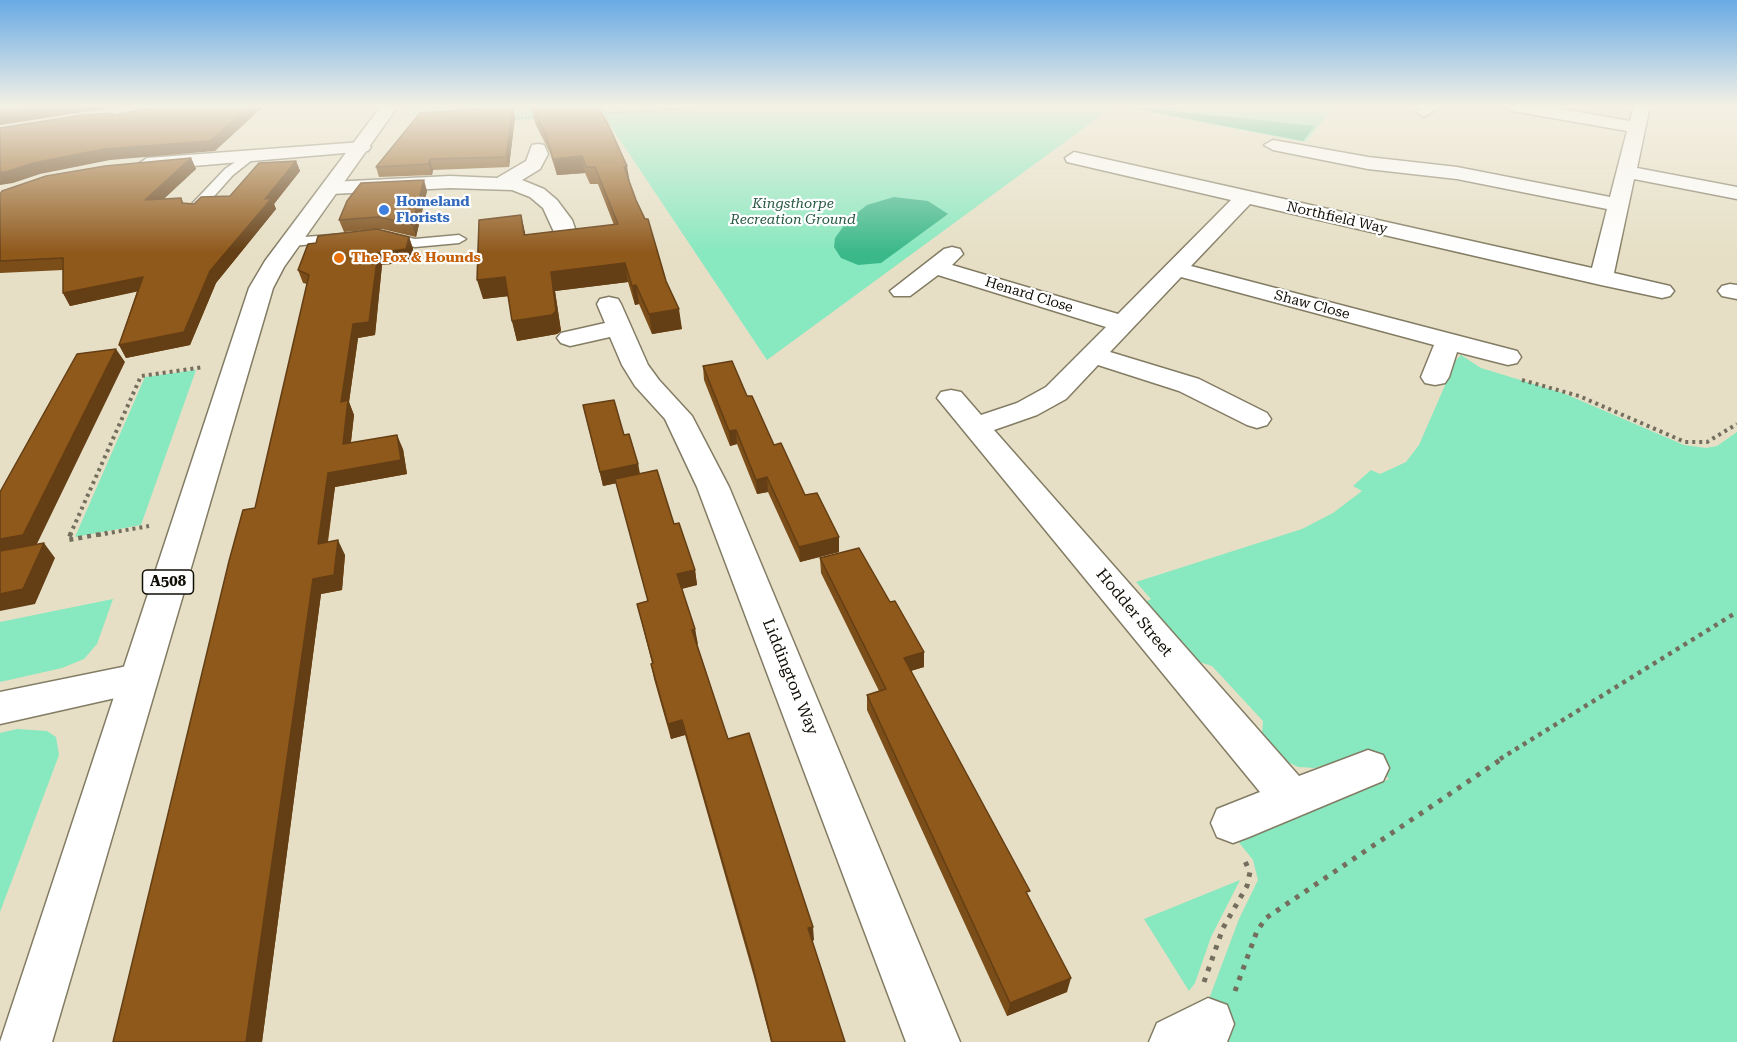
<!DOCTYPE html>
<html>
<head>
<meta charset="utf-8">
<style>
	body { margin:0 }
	canvas { display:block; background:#e6dfc5 }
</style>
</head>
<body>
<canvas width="1737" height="1042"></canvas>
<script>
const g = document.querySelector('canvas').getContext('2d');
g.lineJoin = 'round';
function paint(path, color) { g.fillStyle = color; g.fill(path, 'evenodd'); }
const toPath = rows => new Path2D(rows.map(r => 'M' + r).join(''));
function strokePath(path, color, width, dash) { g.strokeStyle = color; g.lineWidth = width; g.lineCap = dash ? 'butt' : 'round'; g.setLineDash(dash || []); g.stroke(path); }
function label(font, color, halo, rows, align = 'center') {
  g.font = font + ' "Roboto Serif",serif'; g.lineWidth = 4.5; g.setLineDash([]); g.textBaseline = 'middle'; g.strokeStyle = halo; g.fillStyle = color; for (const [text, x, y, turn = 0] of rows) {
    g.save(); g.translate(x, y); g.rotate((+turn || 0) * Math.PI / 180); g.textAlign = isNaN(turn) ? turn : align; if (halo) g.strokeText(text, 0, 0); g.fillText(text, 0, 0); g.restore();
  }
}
const green = toPath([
	[415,106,1114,106,767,360,604,116,489,122,492,112,411,115],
	[1116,106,1335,106,1305,142],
	[1461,355,1481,368,1563,393,1684,445,1706,448,1717,446,1737,432,1737,1042,1220,1042,1209,999,1239,919,1258,880,1253,860,1237,840,1389,779,1364,752,1315,768,1298,767,1278,757,1262,735,1263,721,1212,666,1190,659,1143,603,1151,599,1136,582,1302,529,1333,513,1362,491,1353,486,1371,470,1380,474,1406,462,1419,445,1456,360],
	[196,370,141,525,75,537,145,377],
	[113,599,97,644,84,659,62,668,0,682,0,622],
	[17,729,47,731,56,737,59,755,0,912,0,733],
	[1240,880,1211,937,1195,983,1189,991,1144,919]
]);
const forest = toPath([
	[1121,106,1125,106,1315,126,1303,141],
	[894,197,928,201,948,214,881,263,858,265,841,258,834,247,835,238,848,220,867,205]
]);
const pathFar3 = toPath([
	[598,114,726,106],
	[511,119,537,117]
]);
const pathFar2 = toPath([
	[1522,380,1579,396,1685,442,1707,442,1737,424],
	[70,535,141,376,204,367],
	[98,535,149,526]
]);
const pathFar1 = toPath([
	[71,533,68,540,107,533],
	[1500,759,1737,612]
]);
const path = toPath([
	[1204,982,1223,928,1247,886,1250,872,1243,857],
	[1235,991,1257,931,1266,918,1503,758]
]);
const lane = toPath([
	[247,154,257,156,233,175,199,213,189,213,189,207,225,169,247,154],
	[384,232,415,239,459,235,466,239,459,243,415,247,379,239,377,236,384,232],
	[344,234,349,235,349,241,291,246,284,242,291,238,344,234]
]);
const street = toPath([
	[1422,106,1442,106,1424,117,1416,112,1422,106],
	[1505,106,1544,106,1630,121,1634,106,1650,106,1637,168,1737,187,1737,199,1634,179,1614,273,1670,286,1674,291,1670,296,1662,298,1601,285,1250,204,1191,266,1517,351,1521,357,1517,363,1508,365,1457,352,1449,377,1445,383,1435,385,1425,383,1421,377,1434,345,1181,277,1110,352,1199,379,1267,413,1271,419,1267,425,1257,428,1247,425,1179,391,1098,365,1066,399,1037,415,994,430,1299,776,1368,750,1383,755,1389,768,1383,781,1249,837,1233,843,1217,837,1211,823,1217,809,1260,792,937,398,941,392,951,390,961,392,981,415,1017,403,1046,387,1106,327,938,275,910,296,894,296,890,291,944,249,952,247,960,249,963,254,952,265,1118,314,1231,200,1067,162,1065,158,1074,152,1592,268,1607,209,1457,179,1368,169,1273,150,1264,145,1273,140,1368,157,1457,167,1610,197,1627,131,1513,111,1505,106],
	[362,142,371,147,368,151,147,170,138,164,147,158,362,142],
	[538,144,544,145,548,154,540,169,522,180,544,189,557,200,572,220,579,240,576,245,560,245,543,208,530,197,512,190,450,188,331,194,324,192,321,188,324,184,331,182,450,176,497,178,526,161,532,145,538,144],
	[1730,284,1737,285,1737,299,1722,296,1718,291,1722,286,1730,284],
	[609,297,618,299,621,304,648,365,659,380,692,416,729,487,960,1042,906,1042,697,487,665,419,635,386,622,365,610,337,570,346,561,343,557,338,561,333,605,323,597,304,600,299,609,297],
	[137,664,151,668,157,679,151,690,0,724,0,692,137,664],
	[1208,998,1227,1005,1234,1024,1227,1042,1149,1042,1157,1023,1208,998]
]);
const highway = toPath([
	[381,106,398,106,284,267,273,288,52,1042,0,1042,249,288,265,261,381,106]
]);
const wall = toPath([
	[513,107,515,117,509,167,433,170,432,175,379,177,376,167],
	[578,107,630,183,682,329,652,334,639,304,635,305,628,282,555,291,561,331,557,334,517,341,512,321,508,296,483,299,526,235,614,225,598,184,590,184,585,173,557,175,550,153,535,123,532,108],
	[191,158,196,169,163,199,181,198,184,204,194,204,230,196,296,161,300,171,274,204,276,209,216,283,190,345,126,358,119,345,137,291,70,306,63,293,63,270,0,273,0,194],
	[427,191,416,237,382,229,378,229,409,237,413,249,410,262,382,265,375,335,358,338,349,402,354,415,351,442,403,449,407,474,335,487,328,542,345,555,342,590,321,594,262,1042,113,1042,255,508,307,284,303,283,298,270,316,243,377,229,344,232,339,220],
	[703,366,747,396,774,445,805,495,839,537,839,552,800,562,768,492,757,494,737,444,730,446,704,380],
	[583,405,624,435,638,464,640,473,674,524,695,570,697,585,682,589,695,629,697,644,728,739,814,940,812,941,845,1042,771,1042,754,977,685,735,671,739,654,679,651,664,652,663,637,604,648,601,617,483,603,486],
	[820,558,890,602,924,652,924,667,911,671,1029,897,1067,992,1007,1016,867,710,867,695,879,691,821,573]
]);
const shadedWall = toPath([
	[50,106,110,106,110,108,0,125,0,113],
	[249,106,264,106,215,151,110,160,40,174,13,183,0,185,0,172,33,163],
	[513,107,515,117,509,167,506,157],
	[582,156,585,173,557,175,553,159],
	[191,158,196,169,151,211,145,200],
	[430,159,433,170,432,175,428,164],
	[296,161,300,171,274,204,276,209,216,283,190,345,126,358,119,345,210,271,265,199],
	[627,166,630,183,624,167],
	[424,180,427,191,416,237,412,224],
	[521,215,525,232,528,253,524,235],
	[409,237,413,249,410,262,382,265,375,335,358,338,349,402,354,415,349,458,343,444,341,402,353,324,378,253],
	[625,263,628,282,555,291,561,331,557,334,517,341,512,321,551,272],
	[143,277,149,289,70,306,63,293],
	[505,277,510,296,483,299,477,280],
	[636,285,639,304,635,305,632,286],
	[679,309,682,329,652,334,649,314],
	[116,349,125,362,34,550,0,556,0,539],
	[736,430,737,444,730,446,729,431],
	[397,435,403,449,407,474,335,487,325,559,318,544,328,473],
	[638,464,640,478,603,486,600,472],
	[767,477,768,492,757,494,756,480],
	[839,537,839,552,800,562,799,547],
	[338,540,345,555,342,590,321,594,262,1042,246,1042,313,579],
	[44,543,55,558,35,604,0,611,0,594],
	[695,570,697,585,680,589,677,574],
	[695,629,698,644,695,645,692,630],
	[924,652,924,667,903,673,904,658],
	[682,720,685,735,671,739,668,724],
	[813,927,814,940,809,942,808,928],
	[1071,978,1067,992,1007,1016,1010,1003]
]);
const building = toPath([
	[0,106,50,106,0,113,0,106],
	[161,106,249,106,210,141,104,149,33,163,6,172,0,172,0,128,82,115,112,113,113,115,161,106],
	[532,106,576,106,576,107,588,106,591,110,599,109,608,124,627,166,624,167,636,200,645,219,648,219,666,281,679,309,649,314,636,285,632,286,625,263,551,272,556,311,552,315,512,321,505,277,477,280,479,220,521,215,524,235,618,224,595,167,586,167,582,156,553,159,547,137,532,106],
	[513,107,506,157,430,159,428,164,376,167,420,113,513,107],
	[191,158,145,200,181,198,182,203,194,204,201,197,230,196,259,163,296,161,265,199,272,198,210,271,184,332,119,345,143,277,63,293,63,258,0,261,0,194,2,191,46,176,105,166,191,158],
	[424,180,412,224,378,217,339,220,347,201,361,183,424,180],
	[377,229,409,237,406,249,378,253,369,322,353,324,341,402,348,400,343,444,397,435,401,460,328,473,318,544,338,540,334,575,313,579,246,1042,113,1042,229,561,243,510,255,508,309,275,298,270,308,244,316,243,318,236,377,229],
	[116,349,23,535,0,539,0,492,77,354,116,349],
	[732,361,747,396,752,396,774,445,781,443,805,495,817,493,839,537,799,547,767,477,756,480,736,430,729,431,703,366,732,361],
	[614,400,624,435,629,434,638,464,600,472,583,405,614,400],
	[657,470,674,524,679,523,695,570,677,574,695,629,692,630,728,739,749,733,813,927,808,928,845,1042,772,1042,752,964,682,720,668,724,651,664,653,663,637,604,648,601,615,479,657,470],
	[44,543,23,589,0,594,0,551,44,543],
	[859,548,890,602,895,601,924,652,904,658,1030,891,1026,892,1071,978,1010,1003,867,695,886,689,820,558,859,548]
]);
const markers = [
	[384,210,6,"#3f7fe0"],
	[339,258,6,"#e8710a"]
];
const farShopnames = [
	["Homeland",396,202],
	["Florists",396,218]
];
const farParknames = [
	["Kingsthorpe",793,204],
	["Recreation Ground",793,220]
];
const farStreetnames = [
	["Northfield Way",1337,218,13],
	["Henard Close",1029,295,17],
	["Shaw Close",1312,305,15]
];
const farFoodnames = [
	["The Fox & Hounds",351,258]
];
const shields = [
	[168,582,51]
];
const shieldNames = [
	["A508",168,582]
];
const streetNames = [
	["Hodder Street",1134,613,50],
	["Liddington Way",790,677,68]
];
paint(green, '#88e8bf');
paint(forest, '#3bb88a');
strokePath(lane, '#837c64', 3);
strokePath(street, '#837c64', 3);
strokePath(highway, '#837c64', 3);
strokePath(pathFar3, '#736e5d', 2, [1.5, 2]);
strokePath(pathFar2, '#736e5d', 4, [3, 4]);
strokePath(pathFar1, '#736e5d', 4.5, [4, 5]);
strokePath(path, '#736e5d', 5, [4.5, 7]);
paint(lane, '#fff');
paint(street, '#fff');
paint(highway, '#fff');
paint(wall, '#7b4d18');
paint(shadedWall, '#643e14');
paint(building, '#8f591c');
strokePath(building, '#643e14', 1.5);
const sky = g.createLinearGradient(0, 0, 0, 252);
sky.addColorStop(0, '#68aae4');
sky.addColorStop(0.42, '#f4f1e5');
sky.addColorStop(1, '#f4f1e500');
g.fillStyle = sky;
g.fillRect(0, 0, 1737, 252);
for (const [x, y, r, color] of markers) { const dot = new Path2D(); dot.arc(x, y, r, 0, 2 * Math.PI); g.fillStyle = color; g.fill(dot); strokePath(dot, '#fff', 2); }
label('bold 14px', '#366cbe', '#fff', farShopnames, 'left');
label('italic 14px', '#275844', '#fff', farParknames);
label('14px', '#110e06', '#fff', farStreetnames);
label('bold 14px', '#c56008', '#fff', farFoodnames, 'left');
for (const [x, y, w] of shields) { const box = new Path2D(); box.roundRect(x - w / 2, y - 12, w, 24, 4.5); g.fillStyle = '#fff'; g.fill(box); strokePath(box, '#110e06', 1.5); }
label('bold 15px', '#110e06', null, shieldNames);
label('16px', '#110e06', '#fff', streetNames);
</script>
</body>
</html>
